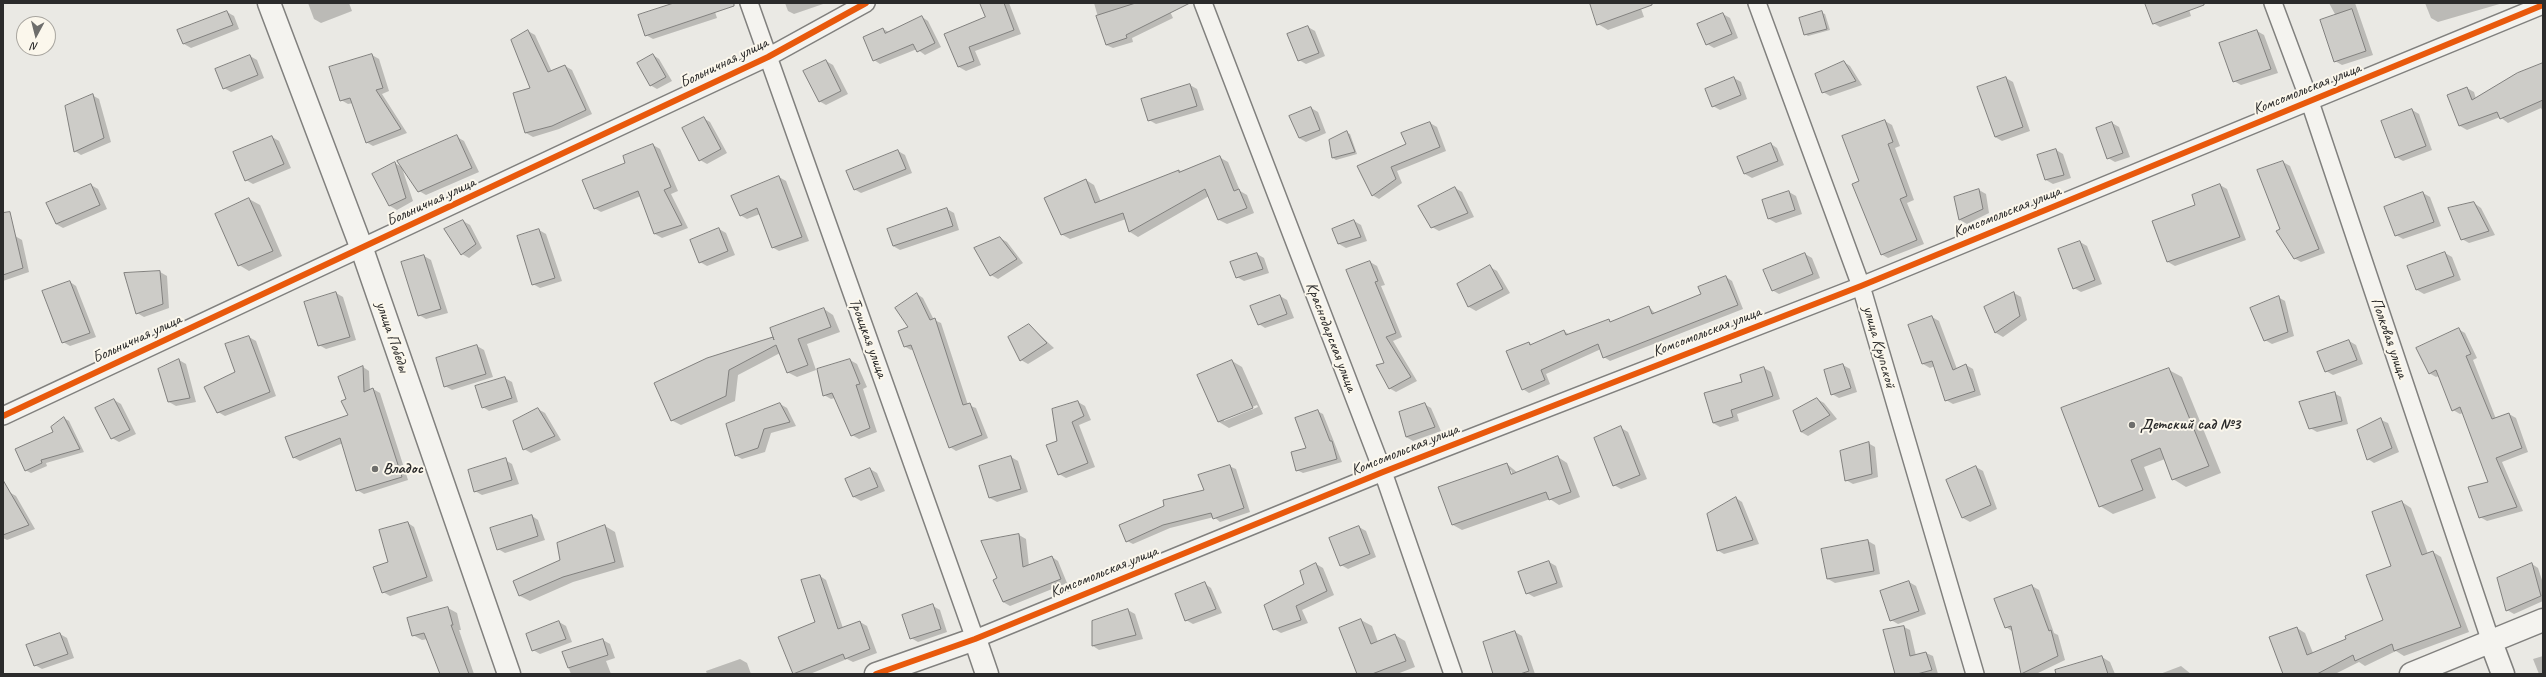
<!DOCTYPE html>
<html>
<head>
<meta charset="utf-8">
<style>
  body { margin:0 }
  #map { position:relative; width:2546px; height:677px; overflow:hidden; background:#eae9e4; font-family:Caveat,sans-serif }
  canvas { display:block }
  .frame { position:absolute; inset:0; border:4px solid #2b2b2b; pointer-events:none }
  .north { position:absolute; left:16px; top:16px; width:40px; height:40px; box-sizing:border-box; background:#fbf7ec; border:1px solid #a8a59f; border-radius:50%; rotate:187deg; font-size:11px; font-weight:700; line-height:16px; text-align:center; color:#2b2b2b }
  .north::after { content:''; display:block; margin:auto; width:14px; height:18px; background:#6e6e6c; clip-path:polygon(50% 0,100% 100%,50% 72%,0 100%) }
</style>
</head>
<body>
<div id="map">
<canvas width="2546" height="677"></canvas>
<div class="frame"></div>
<div class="north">N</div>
</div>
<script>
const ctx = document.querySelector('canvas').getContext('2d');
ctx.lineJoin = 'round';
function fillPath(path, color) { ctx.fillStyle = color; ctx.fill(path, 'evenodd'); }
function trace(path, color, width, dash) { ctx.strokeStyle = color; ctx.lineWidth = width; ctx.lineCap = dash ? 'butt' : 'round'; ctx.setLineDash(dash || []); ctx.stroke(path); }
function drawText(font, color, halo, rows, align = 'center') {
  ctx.font = font + ' Caveat,sans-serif'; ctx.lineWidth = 4; ctx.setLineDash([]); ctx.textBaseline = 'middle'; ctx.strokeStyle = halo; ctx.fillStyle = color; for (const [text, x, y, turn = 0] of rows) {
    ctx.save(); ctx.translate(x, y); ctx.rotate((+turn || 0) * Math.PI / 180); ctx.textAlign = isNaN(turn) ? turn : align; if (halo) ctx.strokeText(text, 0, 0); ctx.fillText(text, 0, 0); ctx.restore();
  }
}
fillPath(new Path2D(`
  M308,3H349L352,11L321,23L314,19Z
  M677,3H712L717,18L653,39L646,35Z
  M785,3H826L794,14L788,11Z
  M981,3H1009L1021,34L975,51L981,65L966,71L959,67L945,35L986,17Z
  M1094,3H1166L1173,18L1132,38L1133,42L1113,48L1106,45Z
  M1591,3H1639L1644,17L1608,30L1598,24Z
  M2146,3H2187L2191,16L2160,27L2153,23Z
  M2329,3H2355L2373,55L2342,65L2335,61L2336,16Z
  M2425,3H2503L2438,22L2431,18Z
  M227,12L234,16L239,29L191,48L184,44Z
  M1822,13L1825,14L1830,30L1808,36L1805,34Z
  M1723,14L1730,18L1738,38L1714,48L1707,44Z
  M922,17L928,21L941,47L925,55L917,49L880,64L874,60L883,29L889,32Z
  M1308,27L1315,31L1325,56L1306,64L1299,60Z
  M528,31L535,35L552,72L565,66L572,70L592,114L559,129L533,137L526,133L531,89Z
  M2257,31L2264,35L2278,73L2241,85L2234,81Z
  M372,55L379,59L389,91L382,94L407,133L373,146L366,142L353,103L348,104L341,100Z
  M653,55L659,59L672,81L657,89L650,85Z
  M250,56L257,60L264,78L231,92L224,88Z
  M826,61L833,65L848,94L826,105L819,101Z
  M1844,62L1850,66L1862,85L1830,96L1823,92Z
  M2543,64V112L2541,108L2508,123L2500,117L2467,130L2460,126L2449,95L2467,88L2474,92L2476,99Z
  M1734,78L1741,82L1747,99L1720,110L1713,106Z
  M2006,78L2013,82L2030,131L2002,141L1995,137Z
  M1190,85L1197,89L1204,110L1156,124L1149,120L1143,99Z
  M92,95L99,99L111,142L81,155L75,151Z
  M1311,108L1318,112L1326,133L1306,142L1299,138Z
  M2412,110L2419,114L2432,150L2403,161L2396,157Z
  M703,118L710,122L727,153L707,164L700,160Z
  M1885,121L1892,125L1900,146L1895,148L1914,200L1907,203L1924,244L1888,258L1881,254L1860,182Z
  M1430,123L1437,127L1446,151L1397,171L1402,183L1379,199L1372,195L1358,166L1407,144Z
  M2112,123L2119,127L2130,157L2115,162L2108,158Z
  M1347,133L1350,134L1357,154L1336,160L1333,158Z
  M272,137L279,141L291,168L253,184L246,180Z
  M457,137L464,141L479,172L426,195L419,191L402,168L413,201L397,210L390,206L395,163L403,168Z
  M1771,144L1777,148L1784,165L1752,178L1745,174L1738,157Z
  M653,145L660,149L678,191L671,194L688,228L662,238L655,234L641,196L601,212L594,208L627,163Z
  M2056,150L2063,154L2071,178L2053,184L2046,180Z
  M898,151L905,155L912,173L861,193L854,189Z
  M1219,157L1228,162L1240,191L1247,195L1254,213L1227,224L1219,220L1209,196L1138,237L1130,232L1126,219L1070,239L1061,234L1086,180L1094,185L1101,202L1178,171L1181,172Z
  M2283,162L2290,166L2325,253L2301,262L2294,258L2281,230Z
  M779,177L786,181L809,241L779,251L772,247L760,214L747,219L740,215Z
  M91,185L98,189L107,209L63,228L56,224Z
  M2220,185L2227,189L2246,240L2175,266L2168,262L2197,205Z
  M1455,188L1462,192L1474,217L1439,231L1432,227L1419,206Z
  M1979,190L1986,194L1989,213L1967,224L1960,220L1955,198Z
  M1789,192L1796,196L1802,214L1776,223L1769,219Z
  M2423,193L2430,197L2441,226L2403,239L2396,235Z
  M249,199L260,205L282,256L249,271L239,265Z
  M2474,203L2481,208L2495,235L2469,243L2462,239Z
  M947,209L954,213L959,230L900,250L893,246Z
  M463,221L470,225L482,248L469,258L462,254L445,230Z
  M1354,221L1361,225L1367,241L1346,248L1339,244L1333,230Z
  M719,229L726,233L735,255L707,266L700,262Z
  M539,230L546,234L562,281L540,288L533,284Z
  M15,236L22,240L29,272L3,281V241Z
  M1000,238L1007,242L1023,263L998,279L991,275Z
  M2080,242L2087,246L2102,284L2081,292L2074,288Z
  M2445,253L2452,257L2461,280L2424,294L2417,290L2408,266Z
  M1257,254L1264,258L1269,273L1244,281L1237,277Z
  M1805,254L1812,258L1820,278L1779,294L1772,290Z
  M424,256L431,260L448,313L426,319L419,315Z
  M1370,262L1377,266L1385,285L1381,286L1402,337L1393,341L1417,381L1396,392L1389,388Z
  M1490,267L1497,271L1510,293L1476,311L1469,307L1458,284Z
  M160,272L167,276L169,308L144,317L137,313Z
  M1726,277L1732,281L1743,309L1610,361L1604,357L1601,349L1546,374L1550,384L1529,393L1523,389L1529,343L1533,345L1564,331L1570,335L1609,321L1612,322L1649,307L1656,314L1702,295Z
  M70,282L76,286L96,337L70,346L63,342Z
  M336,293L343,297L356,340L326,349L319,345Z
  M2014,293L2021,297L2027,320L2003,337L1996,333L1985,307Z
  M917,294L923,298L934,320L941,323L968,405L976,408L988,438L956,451L950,447L914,349L911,350L904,346Z
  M1280,296L1287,300L1294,318L1265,328L1259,324Z
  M2278,297L2285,301L2294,336L2272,344L2265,340Z
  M824,309L833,315L840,332L807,344L816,370L797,377L787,372L780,353L738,375L735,401L681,425L671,420L656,384L773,338Z
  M1932,317L1939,321L1957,369L1966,365L1973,369L1981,395L1953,404L1946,400L1935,366L1930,368L1923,364L1909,326Z
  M1029,325L1054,348L1028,364L1021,360L1009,337Z
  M2458,329L2465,333L2477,358L2473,360L2496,419L2509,414L2516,418L2528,452L2502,462L2523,511L2487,521L2480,517L2489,482L2463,413L2460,414L2453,410L2439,376L2436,377L2429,373Z
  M249,337L256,341L276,396L225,416L218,412L236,372L227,345Z
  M2349,341L2356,345L2363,364L2333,375L2326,371Z
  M477,346L484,350L493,377L452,390L445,386Z
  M179,360L186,364L196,402L176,406L169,402Z
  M850,360L857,364L867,387L863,389L877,432L859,439L852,435L835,398L831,399L824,395Z
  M1232,361L1242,367L1263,414L1229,428L1219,422L1198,375ZM1257,405L1258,407L1224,421V419Z
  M1843,365L1850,369L1857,392L1839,398L1832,394Z
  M363,367L369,371L370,390L373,389L380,393L408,480L364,494L357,490L343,443L300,461L293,457L349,416L347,400Z
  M1764,368L1771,372L1780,399L1737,414L1739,421L1720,427L1713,423L1744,382Z
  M2169,370L2182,377L2221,473L2186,487L2173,479L2165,459L2144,467L2156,498L2113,514L2100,506Z
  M505,378L512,382L518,402L489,411L483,407Z
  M2334,393L2341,397L2348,424L2317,432L2310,428Z
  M1817,399L1824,403L1837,419L1808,436L1801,432Z
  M114,400L121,404L136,434L119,442L112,438Z
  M1078,402L1085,406L1091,420L1079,425L1095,467L1066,478L1059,474L1054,410Z
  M780,404L787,408L796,426L771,433L765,452L742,459L735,455Z
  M1424,404L1431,408L1441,431L1413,441L1406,437Z
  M538,409L545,413L561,440L531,453L524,449Z
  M1317,411L1323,414L1342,462L1303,473L1297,470L1308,449Z
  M64,418L69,421L84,452L46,463L47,466L31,473L25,470Z
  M2381,420L2388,423L2399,452L2374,463L2368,459Z
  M1621,428L1628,432L1647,479L1621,489L1614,485Z
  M1868,443L1875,447L1878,477L1853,484L1846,480Z
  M1011,457L1018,461L1028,492L997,502L990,498L980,467Z
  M1558,457L1567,463L1580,497L1559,505L1550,499L1462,530L1453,525L1507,464L1518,473ZM1509,470H1511L1514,478L1512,479Z
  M505,460L512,464L519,484L482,495L475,491Z
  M1229,466L1236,469L1250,512L1220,522L1214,517L1170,528L1133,544L1127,541L1205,491Z
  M1976,467L1983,471L1997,509L1970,522L1963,518L1947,481Z
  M870,469L877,473L885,491L861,501L854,497L846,479Z
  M9,492L16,496L35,529L7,540L3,538V495Z
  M1736,498L1742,502L1759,544L1724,554L1717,550Z
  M2402,502L2411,508L2428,554L2433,552L2441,557L2469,632L2404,656L2396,651L2365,666L2359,662L2335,674H2285L2297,628L2305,633L2313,653L2348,639L2384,620Z
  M532,516L538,520L545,540L505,553L498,549Z
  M408,523L414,527L433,581L390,596L383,592L389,563Z
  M605,526L615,532L624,567L573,582L530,601L520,596L514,581L561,561L558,543Z
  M1359,527L1366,531L1376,557L1348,569L1341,565Z
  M1019,535L1026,539L1029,566L1052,557L1058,561L1067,583L1010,606L1003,602L998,579Z
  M1868,541L1875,545L1880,574L1835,583L1828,579Z
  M1549,562L1556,566L1563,587L1534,597L1527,593Z
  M1316,564L1323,568L1334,595L1302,610L1308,623L1281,633L1274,629L1305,584Z
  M2532,564L2538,568L2543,583V601L2514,614L2507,610Z
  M820,576L826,580L843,628L860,622L867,626L877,653L853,662L847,659L810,674H794L779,638L816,623Z
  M1909,582L1916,586L1926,614L1898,624L1891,620Z
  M1205,584L1211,588L1222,613L1193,624L1186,620Z
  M2032,586L2039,590L2054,633L2058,635L2065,660L2036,674H2023L2013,632L2006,627Z
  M933,606L940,610L947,632L918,642L911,638Z
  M448,608L457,613L461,630H459L474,674H441L428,639L422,640L413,635Z
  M1128,610L1135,614L1143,639L1099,650L1093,646Z
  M1361,620L1372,626L1378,642L1395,635L1405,641L1415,667L1397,674H1358Z
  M559,622L566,626L572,642L540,654L533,650Z
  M1904,627L1910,630L1916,656L1926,653L1933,656L1938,674H1896Z
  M1515,632L1522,636L1535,674H1495Z
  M60,634L67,638L74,658L42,669L35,665Z
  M603,640L610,644L615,658L606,661L611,674H571L563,653Z
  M2543,656V674H2539L2533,659Z
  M2102,657L2110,662L2115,674H2087Z
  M740,659L747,663L751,674H707L706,671Z
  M2181,666L2191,674H2160Z`), '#0003');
const building = new Path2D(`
  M674,3H734V6L645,36L638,15Z
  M980,3H1004L1014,30L969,47L974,61L958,67L944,34L985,17Z
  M1136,3H1190L1126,35L1127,38L1106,45L1096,16Z
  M1590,3H1652V5L1597,25Z
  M2145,3H2204V5L2153,24Z
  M2352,9L2366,51L2334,62L2320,20Z
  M227,11L233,25L183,44L177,30Z
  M1822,11L1827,29L1804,35L1799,18Z
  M1723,13L1732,34L1706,45L1697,24Z
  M922,16L935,43L917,52L913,44L873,61L863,37L883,28L885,33Z
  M1308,26L1319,53L1298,61L1287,34Z
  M528,30L548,72L565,65L586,110L552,126L525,133L513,93L530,88L511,40Z
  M2257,30L2271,69L2233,82L2219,43Z
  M372,54L383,88L376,90L401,129L366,143L350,98L340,101L329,67Z
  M653,54L666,77L650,86L637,63Z
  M250,55L258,75L223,89L215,69Z
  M826,60L841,91L819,102L803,71Z
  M1844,61L1856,81L1822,93L1815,74Z
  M2543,63V100L2500,119L2497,112L2459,126L2447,95L2467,87L2472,100L2517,73Z
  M1734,77L1741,95L1712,107L1705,89Z
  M2006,77L2023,127L1995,137L1977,87Z
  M1190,84L1197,106L1148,121L1141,99Z
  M93,94L104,138L74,152L65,106Z
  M1311,107L1320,130L1299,138L1289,116Z
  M2412,109L2426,146L2395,158L2381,121Z
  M704,117L721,149L699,161L682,128Z
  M1885,120L1893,142L1888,144L1907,196L1900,199L1917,240L1881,255L1852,184L1859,181L1842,136Z
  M1430,122L1440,147L1391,167L1396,179L1372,196L1357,166L1406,144L1401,133Z
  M2112,122L2123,153L2107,159L2096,128Z
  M1347,131L1355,152L1332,158L1329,140Z
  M457,135L472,168L418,192L397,161Z
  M272,136L284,164L245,181L233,152Z
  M1771,143L1778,161L1744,174L1737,157Z
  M653,144L671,187L664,190L682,225L654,234L638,191L594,209L582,180L625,163L623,156Z
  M2056,149L2064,175L2045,180L2037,155Z
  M898,150L906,169L854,190L846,171Z
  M1220,156L1234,191L1239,189L1247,208L1218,220L1205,189L1129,232L1123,213L1061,235L1044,198L1086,179L1095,203L1179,170V172Z
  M2283,161L2319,249L2294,259L2276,231L2280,229L2257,170Z
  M395,162L406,198L389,206L372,174Z
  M779,176L802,237L772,248L757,208L740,216L731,196Z
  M91,184L100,205L56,224L46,203Z
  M2220,184L2240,237L2167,262L2152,221L2195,205L2192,195Z
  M1455,187L1468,213L1431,228L1418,206Z
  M1979,189L1983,209L1959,220L1954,197Z
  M1789,191L1795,210L1768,219L1762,200Z
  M2423,192L2434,222L2395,236L2384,207Z
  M249,198L273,251L238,266L215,214Z
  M2474,202L2489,231L2461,240L2448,208Z
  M947,208L953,226L893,246L887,229Z
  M10,212L23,268L3,275V213Z
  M463,220L476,244L461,255L444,229Z
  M1354,220L1361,237L1338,244L1332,229Z
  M719,228L728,251L699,263L690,240Z
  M539,229L555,278L532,285L517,236Z
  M1000,237L1017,259L990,276L974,248Z
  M2080,241L2095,280L2073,289L2058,249Z
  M2445,252L2454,276L2416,290L2407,266Z
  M1257,253L1263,269L1236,278L1230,262Z
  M1805,253L1813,274L1772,291L1763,270Z
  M424,255L441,309L418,316L401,262Z
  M1370,261L1378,281L1375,282L1396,333L1386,337L1411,377L1389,389L1376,365L1384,363L1346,270Z
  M1490,265L1503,289L1468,307L1457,284Z
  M160,271L163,304L136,314L124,273Z
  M1726,276L1738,305L1603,358L1598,344L1541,370L1545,380L1522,390L1506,351L1529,342L1530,345L1564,330L1566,335L1609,319L1610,322L1649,306L1652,314L1701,294L1698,287Z
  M70,281L90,333L62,343L42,291Z
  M336,292L350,337L318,346L304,302Z
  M2014,292L2020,316L1995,333L1984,307Z
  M917,293L930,320L935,318L963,405L970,403L982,435L949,448L911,345L904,347L898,331L908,327L895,308Z
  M1280,295L1287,314L1258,325L1250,306Z
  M2279,296L2288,332L2264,341L2250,308Z
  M824,308L831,327L798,339L808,365L787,373L776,345L729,370L726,396L671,421L654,383L707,358L773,337L774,340L770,328Z
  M1932,316L1953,370L1966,364L1975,391L1945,401L1932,361L1922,364L1908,325Z
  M1029,324L1047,343L1020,361L1008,337Z
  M2459,328L2471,354L2466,356L2492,419L2509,413L2522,448L2496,458L2517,507L2479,518L2468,487L2488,482L2460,407L2452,411L2436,370L2429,374L2416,348Z
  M249,336L270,392L217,413L204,387L235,372L225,344Z
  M2349,340L2357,360L2325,372L2317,352Z
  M477,345L486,374L444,387L436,358Z
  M179,359L190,398L168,402L158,369Z
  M850,359L860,384L856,385L870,428L851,436L832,393L823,396L817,369Z
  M1232,360L1253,408L1218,422L1197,375Z
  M1843,364L1851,388L1831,395L1824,370Z
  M363,366L364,392L373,388L402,477L356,491L340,438L293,458L285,437L348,415L341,401L346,399L338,377Z
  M1764,367L1773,396L1731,410L1733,417L1713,423L1704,393L1742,382L1740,375Z
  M2169,368L2209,466L2172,480L2160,448L2131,460L2143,490L2099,507L2061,408Z
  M505,377L512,398L482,408L475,386Z
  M2335,392L2342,421L2309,429L2299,402Z
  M1817,398L1830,415L1801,432L1793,411Z
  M114,399L130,430L111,439L95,408Z
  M1078,401L1084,416L1072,422L1088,463L1058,475L1046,445L1057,441L1052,409Z
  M780,403L790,422L764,429L758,448L735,456L726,424Z
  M1425,403L1435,427L1406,437L1399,412Z
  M538,408L555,436L523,450L513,421Z
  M1318,410L1330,441H1332L1337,459L1296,471L1291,452L1306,448L1295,418Z
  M64,417L80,449L41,460L42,463L25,471L15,449L53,432L51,427Z
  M2381,418L2392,448L2367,460L2357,430Z
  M1621,426L1640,475L1613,486L1594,438Z
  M1869,442L1872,474L1845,481L1840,451Z
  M1011,456L1021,489L989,498L979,466Z
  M1558,456L1571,492L1549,500L1546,492L1452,525L1438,487L1507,463L1511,474Z
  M506,458L512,480L474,492L468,470Z
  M1230,465L1244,508L1213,519L1211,513L1163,525L1126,542L1119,525L1164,506L1163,500L1204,490L1198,475Z
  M1976,466L1991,505L1962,518L1946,480Z
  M870,468L878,487L853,497L845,479Z
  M3,480L29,525L3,535Z
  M1736,497L1753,540L1717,551L1707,514Z
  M2402,501L2422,555L2433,551L2461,627L2394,651L2392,644L2355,661L2353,655L2317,674H2283L2269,637L2297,627L2307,655L2346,639L2345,636L2383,620L2366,575L2391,566L2372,512Z
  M532,515L538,536L497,550L490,528Z
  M408,522L427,577L382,593L373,567L388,562L379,530Z
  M605,525L615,562L563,577L519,596L513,581L560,560L557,543Z
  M1359,526L1370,554L1340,566L1329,538Z
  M1019,534L1023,567L1052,556L1061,579L1003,602L993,580L997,578L981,541Z
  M1868,540L1874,571L1827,579L1821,549Z
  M1549,561L1557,583L1526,594L1518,572Z
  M1316,563L1327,591L1296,606L1301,620L1273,630L1264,605L1304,584L1300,571Z
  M2532,563L2541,596L2506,611L2497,578Z
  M820,575L838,629L860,621L870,649L845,659L843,654L793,674L778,637L815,622L801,580Z
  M1909,581L1919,611L1890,621L1880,591Z
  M1205,582L1216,609L1185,621L1175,594Z
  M2032,585L2049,631L2051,630L2058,656L2021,674L2011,626L2005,628L1994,599Z
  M933,604L941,629L910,639L902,615Z
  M448,607L453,625H451L469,674H440L424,633L412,636L407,618Z
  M1128,609L1136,635L1092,646V621Z
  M1361,619L1371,644L1395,634L1406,661L1372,674H1357L1339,628Z
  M559,621L566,639L532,651L526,634Z
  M1904,626L1910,656L1926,652L1932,670L1917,674H1895L1883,630Z
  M1515,631L1529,671L1520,674H1493L1483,642Z
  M60,633L68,654L34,666L26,645Z
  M603,639L608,655L568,668L562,652Z
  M2102,656L2108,674H2056L2055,670Z`);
fillPath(building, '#cdccc8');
trace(building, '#81807e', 1);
const street = new Path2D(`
  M749,3L975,639L1383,472L1861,286L2543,5
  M1203,3L1383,472L1453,674
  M1757,3L1861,286L1975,674
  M2273,3L2310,102L2491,642
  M3,416L768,57L866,3`);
const secondary = new Path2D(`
  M269,3L362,249L509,674
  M2491,642L2503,674
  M876,674L975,639L987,674
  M2411,674L2543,620`);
trace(street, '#81807e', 20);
trace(secondary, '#81807e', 25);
trace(street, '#f4f3ef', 17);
trace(secondary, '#f4f3ef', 22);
trace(new Path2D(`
  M3,416L768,57L866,3
  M876,674L975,639L1383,472L1861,286L2543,5`), '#e8590c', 6);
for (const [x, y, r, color] of [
  [2132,425,4,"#6e6e6c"],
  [375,469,4,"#6e6e6c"]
]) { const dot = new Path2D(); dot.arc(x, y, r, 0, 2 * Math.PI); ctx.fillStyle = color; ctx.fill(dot); trace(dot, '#fbf7ec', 1.5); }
drawText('16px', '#2b2b2b', '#fbf7ec', [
  ["Больничная улица",724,63,-26],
  ["Комсомольская улица",2307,89,-22],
  ["Больничная улица",431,202,-25],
  ["Комсомольская улица",2007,212,-22],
  ["Комсомольская улица",1707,332,-21],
  ["улица Победы",392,337,71],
  ["Краснодарская улица",1331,337,69],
  ["Троицкая улица",868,338,70],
  ["Полковая улица",2389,338,71],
  ["Больничная улица",137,339,-25],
  ["улица Крупской",1879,347,74],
  ["Комсомольская улица",1405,450,-22],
  ["Комсомольская улица",1104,572,-22]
]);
drawText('bold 16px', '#2b2b2b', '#fbf7ec', [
  ["Детский сад №3",2140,425],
  ["Владос",383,469]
], 'left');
</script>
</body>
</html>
